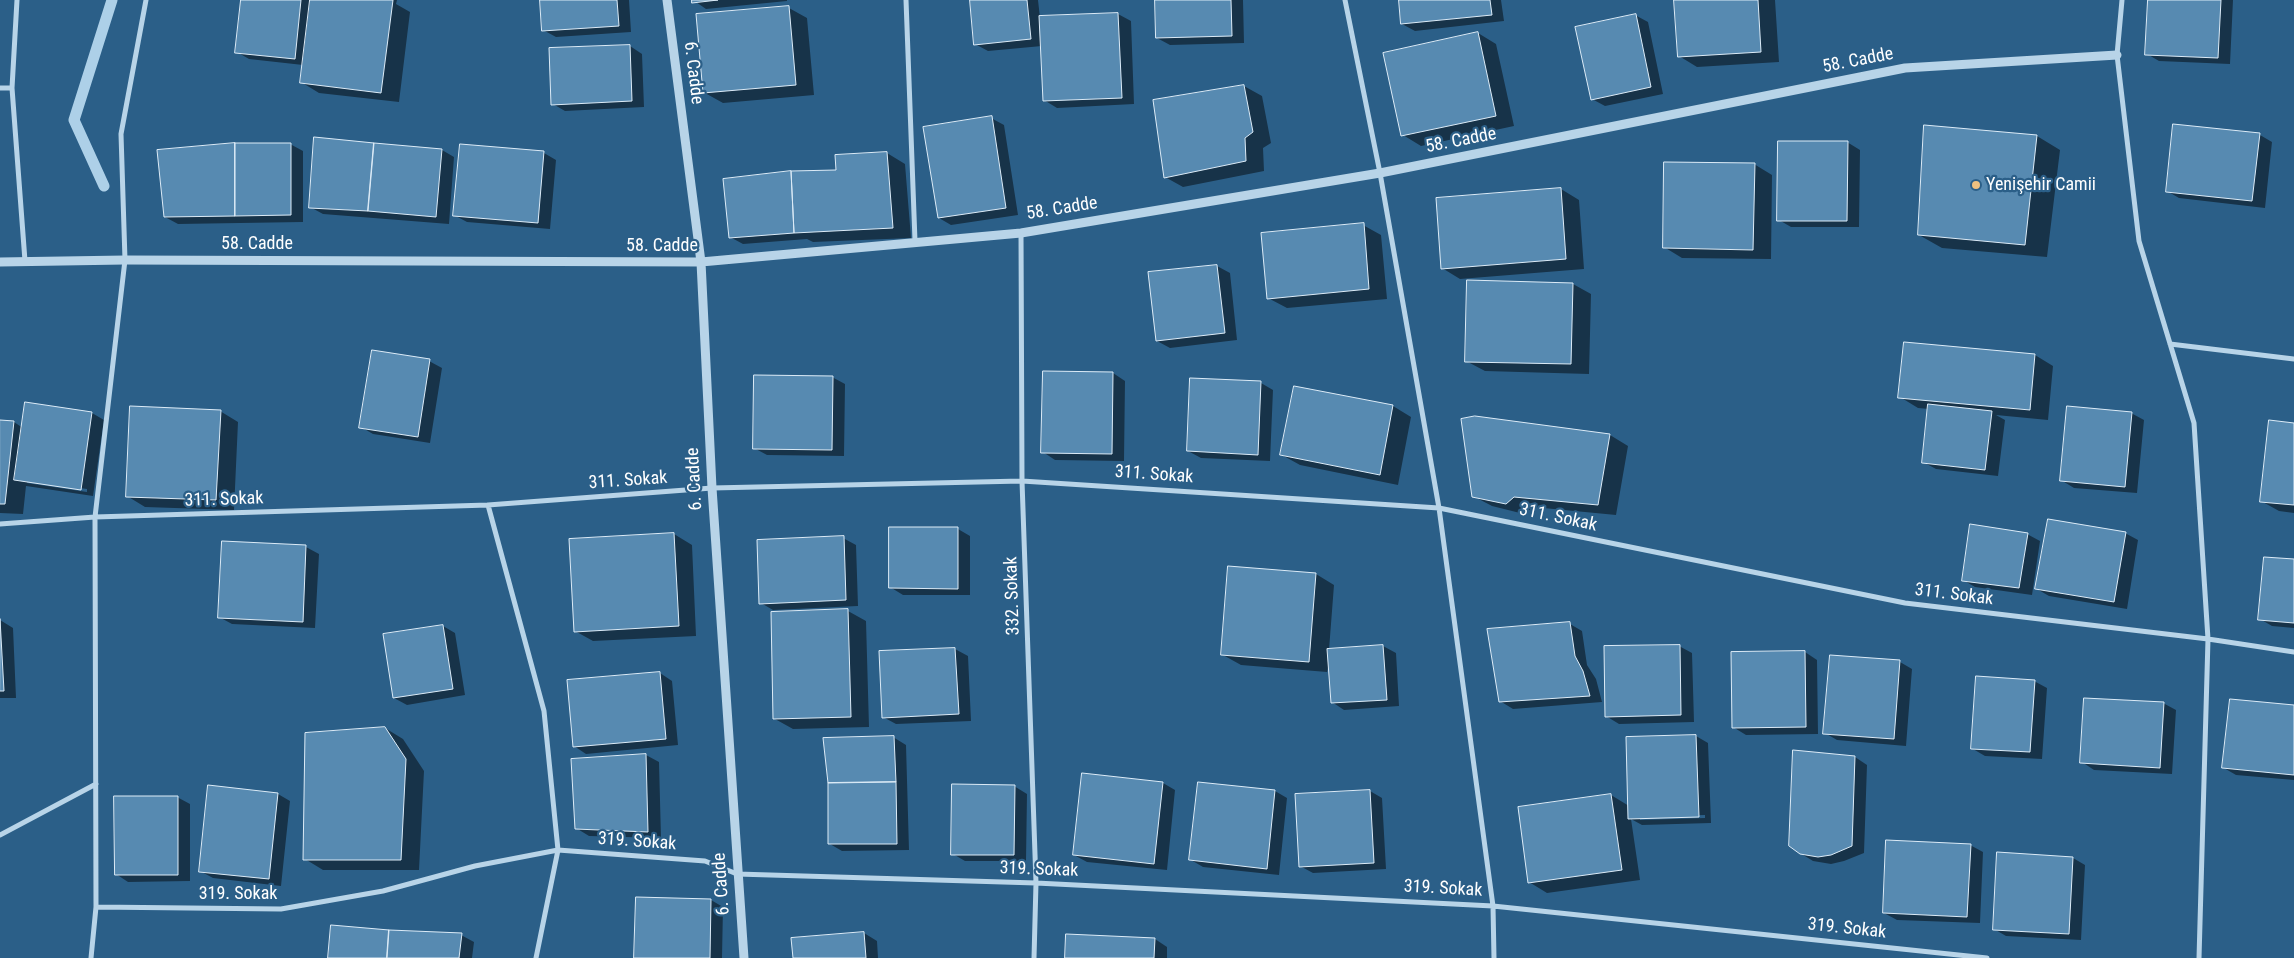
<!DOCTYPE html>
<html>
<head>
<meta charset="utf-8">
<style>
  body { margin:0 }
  canvas { display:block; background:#2b5f88 }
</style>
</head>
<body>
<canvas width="2294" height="958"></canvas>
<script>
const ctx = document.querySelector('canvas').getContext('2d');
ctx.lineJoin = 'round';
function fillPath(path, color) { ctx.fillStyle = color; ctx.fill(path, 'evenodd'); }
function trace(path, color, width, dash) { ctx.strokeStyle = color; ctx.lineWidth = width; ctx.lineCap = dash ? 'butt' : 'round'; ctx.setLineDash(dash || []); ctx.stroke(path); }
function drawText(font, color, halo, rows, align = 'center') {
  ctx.font = font + ' "Roboto Condensed",sans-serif'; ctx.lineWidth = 4.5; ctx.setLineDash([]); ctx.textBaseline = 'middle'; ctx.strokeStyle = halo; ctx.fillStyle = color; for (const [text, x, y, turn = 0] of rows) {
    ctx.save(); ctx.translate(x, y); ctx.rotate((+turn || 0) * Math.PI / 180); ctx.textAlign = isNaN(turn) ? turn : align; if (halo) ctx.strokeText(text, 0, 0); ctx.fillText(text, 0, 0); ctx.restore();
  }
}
fillPath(new Path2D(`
  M242,0H397L396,4L410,12L399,102L319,93L301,82L303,65L249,59L237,52Z
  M541,0H629L631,32L556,37L543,30Z
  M693,0H787V1L706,9Z
  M971,0H1038L1040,18L1118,14L1131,21L1134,104L1057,108L1044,100L1042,46L988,51L975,44Z
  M1156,0H1243L1244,43L1170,45L1157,38Z
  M1400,0H1501L1504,21L1415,31L1402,24Z
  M1676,0H1775L1779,62L1697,67L1679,56Z
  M2149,0H2233L2230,64L2159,61L2147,54Z
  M789,8L807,18L814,95L723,103L705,93Z
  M1635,15L1648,22L1663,94L1605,106L1592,99Z
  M1478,33L1496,44L1514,126L1421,146L1403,135Z
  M630,46L642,54L644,107L565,111L553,104Z
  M1244,86L1262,96L1271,143L1263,148L1264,171L1183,187L1165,177Z
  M991,118L1004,125L1018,215L951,225L939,218Z
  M2260,135L2272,142L2265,208L2179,198L2167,191Z
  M2037,136L2060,150L2047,257L1942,248L1919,235Z
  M1847,142L1860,150L1859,227H1791L1779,220Z
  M290,144L303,151V222L178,224L165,217Z
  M442,150L454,157L449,224L323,214L310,207Z
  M544,153L556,160L550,229L467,222L454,215Z
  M887,153L905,164L911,238L813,242L807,239L743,244L730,237L838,171L837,156Z
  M1754,164L1772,175L1771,259L1682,258L1664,247Z
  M1561,189L1579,200L1584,269L1460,279L1442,268Z
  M1363,225L1381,235L1387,299L1287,308L1268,298Z
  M1217,266L1230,273L1237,340L1170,348L1157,341L1150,273Z
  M1573,284L1591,294L1589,374L1485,371L1466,361Z
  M2035,355L2053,366L2048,420L1996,415L2005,420L1998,476L1936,469L1923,462L1929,409L1918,408L1900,397Z
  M429,361L442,368L430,443L373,434L361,427Z
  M1113,373L1125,381L1124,461L1055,460L1043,452Z
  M832,377L845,384L844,456L767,455L754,448Z
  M1261,383L1273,390L1270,461L1201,458L1188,451Z
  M1393,406L1411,417L1398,485L1300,465L1282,455Z
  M220,411L238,422L234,510L145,507L127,496Z
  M92,413L104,420L93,496L26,486L23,514L0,513V421L14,422L23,428ZM27,481L87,489V492L27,483Z
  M2131,413L2144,420L2137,493L2074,488L2061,480Z
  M2294,424V513L2279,511L2261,501Z
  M1610,435L1628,446L1616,515L1533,507L1524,514L1492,506L1473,496Z
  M958,529L970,536V595H903L890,587Z
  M2125,533L2138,540L2127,609L2049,596L2037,589Z
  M674,534L692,545L696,636L593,641L575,631Z
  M2027,534L2040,541L2032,595L1975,587L1963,580Z
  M843,538L856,545L858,606L773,610L761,603Z
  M223,543L306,547L319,554L315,628L232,624L219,617Z
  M2294,560V628L2272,626L2260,619Z
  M1316,574L1334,585L1329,650L1383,646L1396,653L1399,706L1344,710L1332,702L1329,663L1327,672L1241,665L1223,655Z
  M848,611L866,621L869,727L793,729L775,719Z
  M0,620L13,628L16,698H0Z
  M1570,624L1582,631L1587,665L1596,679L1602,702L1513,709L1500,701Z
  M443,626L455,633L465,695L407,705L394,698Z
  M1679,646L1692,653L1694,722L1619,724L1606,716Z
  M955,649L968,656L971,721L896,724L883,717L881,653Z
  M1805,652L1817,660L1818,734L1746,735L1733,727Z
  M1900,662L1912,669L1906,746L1837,740L1825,733Z
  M660,673L672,681L678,745L586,754L574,746Z
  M2034,681L2047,688L2042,759L1985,756L1973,749Z
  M2163,703L2176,710L2172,774L2094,770L2082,762Z
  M2294,707V780L2236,775L2224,768Z
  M385,728L403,739L424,771L419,870H323L305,859Z
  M1696,736L1708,743L1711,823L1642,825L1631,819L1640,880L1547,893L1529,882L1611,795L1629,806ZM1705,815V818L1640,820V817Z
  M893,737L906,745L909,850L842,851L830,844Z
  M646,755L659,762L661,838L589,836L576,828L572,760Z
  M1855,757L1867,765L1864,853L1844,861L1831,864L1813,861L1800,853Z
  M1163,783L1175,790L1167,870L1087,862L1074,855Z
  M1014,786L1027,794L1026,861H965L953,854Z
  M1275,791L1287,798L1279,875L1203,867L1191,860Z
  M1370,791L1382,798L1386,869L1313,873L1300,866Z
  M278,794L290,801L281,886L213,878L200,871Z
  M177,797L190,804V881L128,882L116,874Z
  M1970,845L1983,852L1980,923L1897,920L1884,913Z
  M2073,858L2085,865L2081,940L2006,936L1994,929Z
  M711,900L723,907L722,958H637Z
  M864,933L877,941L878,958H794Z
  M461,935L474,942L472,958H329Z
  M1155,939L1167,947V958H1067Z`), '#0007');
trace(new Path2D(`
  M104,186L74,120L112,0`), '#add0e8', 11);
const building = new Path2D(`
  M241,0H301L295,59L235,53Z
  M310,0H393L381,93L300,83Z
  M540,0H617L619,26L542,31Z
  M692,0H718L692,3Z
  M970,0H1027L1031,39L974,45Z
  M1155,0H1231L1232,36L1156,38Z
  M1399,0H1490L1492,15L1401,24Z
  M1674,0H1758L1761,52L1678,57Z
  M2148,0H2221L2218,58L2145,55Z
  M789,6L796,85L703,93L696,14Z
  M1118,13L1122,98L1043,101L1039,16Z
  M1636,14L1651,87L1591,100L1575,27Z
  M1478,32L1496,116L1401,136L1383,53Z
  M630,45L632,101L551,105L549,48Z
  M1244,85L1253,132L1245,138L1246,161L1164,178L1153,100Z
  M992,116L1006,208L938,218L923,127Z
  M2173,124L2260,133L2252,201L2166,192Z
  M1924,125L2037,135L2025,245L1918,235Z
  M314,137L374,143L368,211L309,208Z
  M1778,141H1848L1847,221H1777Z
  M235,143H291V215L235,216Z
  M235,143V216L164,217L157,150Z
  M374,143L442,149L436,217L368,211Z
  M460,144L544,151L538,223L453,216Z
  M887,152L893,228L794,233L791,171L836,170L835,155Z
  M1664,162L1755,163L1753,250L1663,248Z
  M791,171L794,233L729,238L723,179Z
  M1561,188L1566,259L1441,269L1436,198Z
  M1364,223L1369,289L1267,299L1261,233Z
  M1217,265L1225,333L1156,341L1148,272Z
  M1467,280L1573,283L1571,364L1465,362Z
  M1904,342L2035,354L2030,410L1898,398Z
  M372,350L430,359L418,437L359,428Z
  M1043,371L1113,372L1112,454L1041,453Z
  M754,375L833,376L832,450L753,449Z
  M1190,378L1261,381L1258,455L1187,451Z
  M1294,386L1393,405L1380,475L1280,455Z
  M25,402L92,412L81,490L14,480Z
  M1928,404L1992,411L1985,470L1922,463Z
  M130,406L221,410L216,500L126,497Z
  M2067,406L2132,412L2125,487L2060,481Z
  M1475,416L1610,434L1598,505L1514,497L1506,504L1472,497L1461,419Z
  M0,420L14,421L5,504H0Z
  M2269,420L2294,423V505L2260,502Z
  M2048,519L2126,532L2114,602L2035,589Z
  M1970,524L2028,533L2019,588L1962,581Z
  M889,527H958V589L889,588Z
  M674,533L679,626L574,632L569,539Z
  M844,536L846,600L759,604L757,540Z
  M222,541L306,545L303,622L218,618Z
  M2264,557L2294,559V623L2258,620Z
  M1228,566L1316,573L1309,662L1221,655Z
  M848,609L851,717L773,719L771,612Z
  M0,619L4,691H0Z
  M1570,622L1575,656L1583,671L1590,696L1499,702L1487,629Z
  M443,625L453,689L393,698L383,634Z
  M1383,645L1387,700L1331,703L1327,649Z
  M1680,645L1681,715L1605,717L1604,646Z
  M955,648L959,714L882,718L879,651Z
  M1805,651L1806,727L1732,728L1731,652Z
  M1830,655L1900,660L1894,739L1823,734Z
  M660,672L666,739L573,747L567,680Z
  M1976,676L2035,680L2030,752L1971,749Z
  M2084,698L2164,702L2160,768L2080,763Z
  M2230,699L2294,705V775L2222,768Z
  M385,727L406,759L401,860H303L305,733Z
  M1696,735L1699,817L1628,819L1626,737Z
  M894,736L896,782L828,783L823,738Z
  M1793,750L1855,756L1852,846L1831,855L1818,857L1800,854L1789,846Z
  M646,754L648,832L575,829L571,759Z
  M1082,773L1163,782L1154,864L1073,855Z
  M896,782L897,844H828V783Z
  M1198,782L1275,790L1267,869L1189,860Z
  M952,784L1015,785L1014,855H951Z
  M208,785L278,793L269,879L199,872Z
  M1370,790L1374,863L1299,867L1295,794Z
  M1611,794L1622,870L1528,883L1518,807Z
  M114,796H178V875H115Z
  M1886,840L1971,844L1967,917L1883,913Z
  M1997,852L2073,857L2069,934L1993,930Z
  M636,897L711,899L710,958H634Z
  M331,925L389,930L387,958H328Z
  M389,930L462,933L459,958H387Z
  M864,932L866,958H793L791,938Z
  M1066,934L1155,938L1154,958H1065Z`);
fillPath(building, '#578ab1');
trace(building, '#dcebf7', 1);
trace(new Path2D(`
  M17,0L12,88L25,261
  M906,0L915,241
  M1345,0L1380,173L1439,508L1493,906L1494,958
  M2122,0L2117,55L2139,241L2194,423L2208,639L2199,958
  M0,88H12
  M1021,233L1022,481L1036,883L1034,958
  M2170,344L2294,359
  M488,505L544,711L558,850L536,958
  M0,524L95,517L488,505L712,488L1022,481L1439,508L1905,603L2208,639L2294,652
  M0,835L96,784
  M96,907L281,909L383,891L475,866L558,850L705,861L737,874L1036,883L1493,906L1987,958
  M91,958L96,907L95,517L125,260L121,134L146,0`), '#b8d4e8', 5);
trace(new Path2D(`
  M667,0L701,262L712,488L744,958
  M0,262L125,260L701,262L1021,233L1380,173L1905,68L2117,55`), '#b8d4e8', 9);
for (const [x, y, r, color] of [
  [1976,185,5,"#eec180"]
]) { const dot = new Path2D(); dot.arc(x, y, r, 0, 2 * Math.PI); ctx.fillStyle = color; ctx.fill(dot); trace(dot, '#2b5f88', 2); }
drawText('18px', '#fff', '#2b5f88', [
  ["58. Cadde",1858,61,-11],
  ["6. Cadde",693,73,83],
  ["58. Cadde",1461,141,-11],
  ["58. Cadde",1062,209,-9],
  ["58. Cadde",257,244],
  ["58. Cadde",662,246],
  ["311. Sokak",1154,475,4],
  ["6. Cadde",695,479,-93],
  ["311. Sokak",628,481,-4],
  ["311. Sokak",224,500,-2],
  ["311. Sokak",1558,518,12],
  ["311. Sokak",1954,595,7],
  ["332. Sokak",1013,596,-92],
  ["319. Sokak",637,842,4],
  ["319. Sokak",1039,870,2],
  ["6. Cadde",722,884,-94],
  ["319. Sokak",1443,889,3],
  ["319. Sokak",238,894],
  ["319. Sokak",1847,929,6]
]);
drawText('18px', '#fff', '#2b5f88', [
  ["Yenişehir Camii",1986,185]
], 'left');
</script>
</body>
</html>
